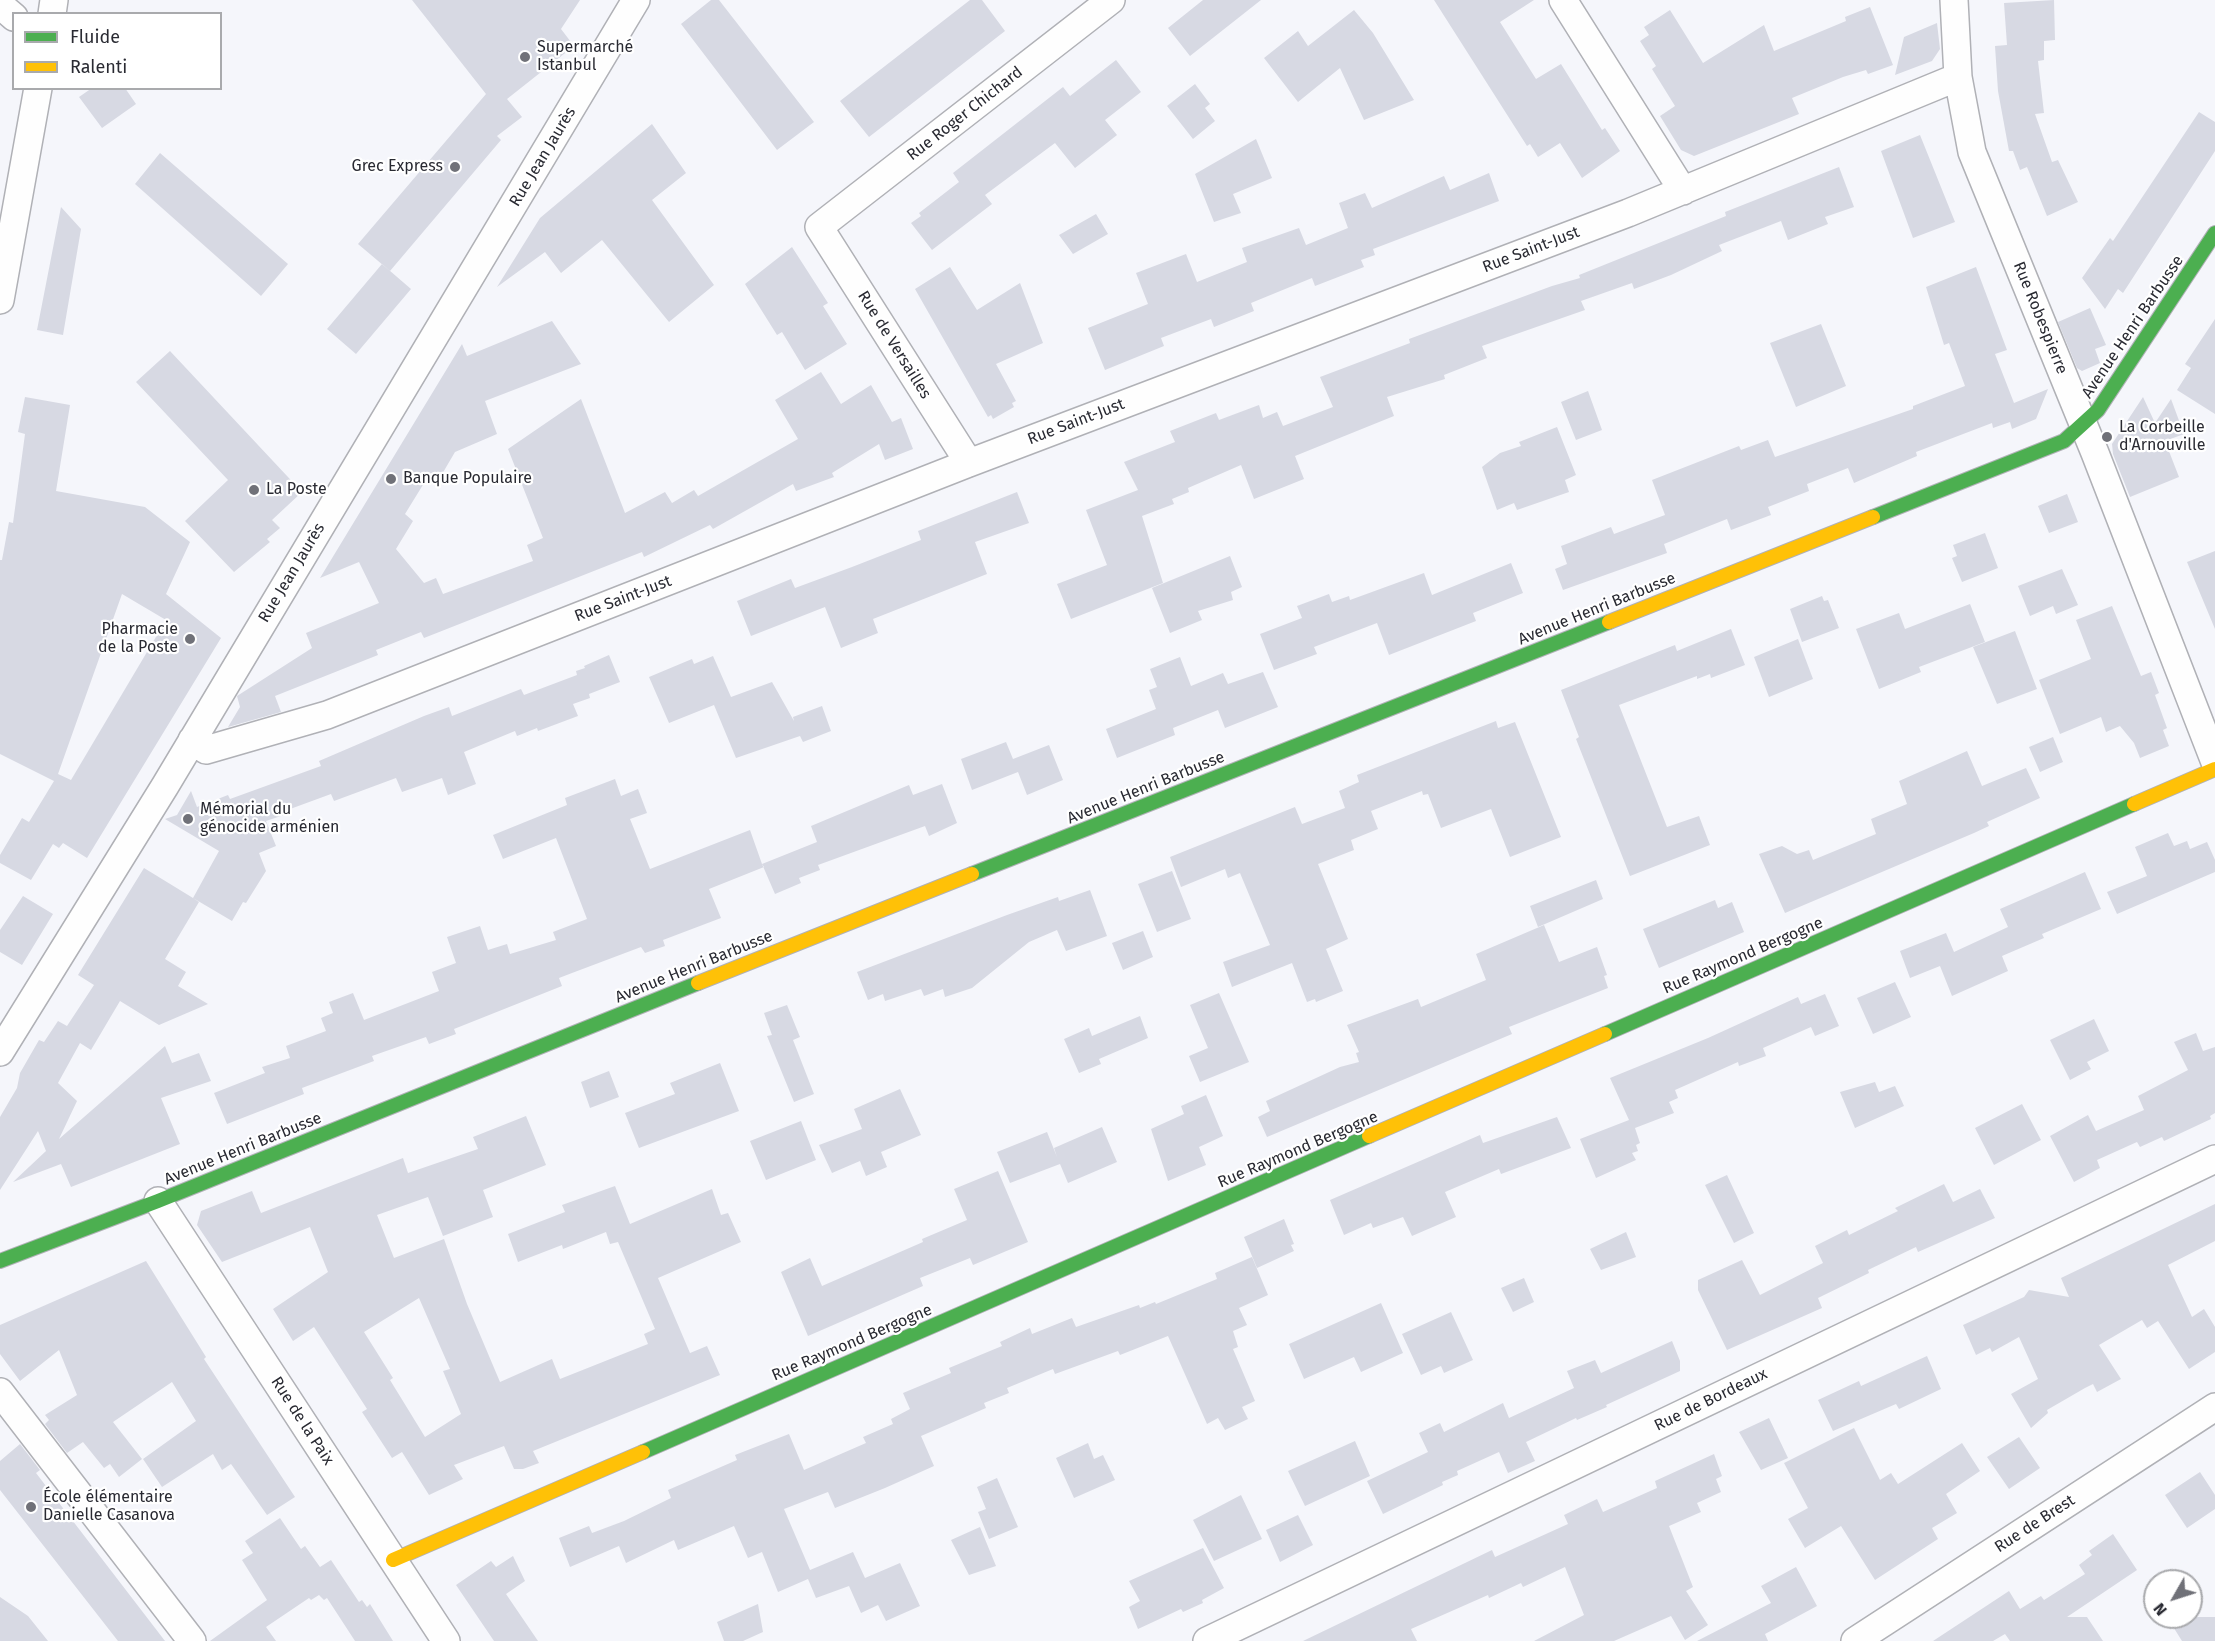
<!DOCTYPE html>
<html>
<head>
<meta charset="utf-8">
<style>
  body { margin:0 }
  #map { position:relative; width:2215px; height:1641px; overflow:hidden; background:#f5f6fb; font-family:"Fira Sans",sans-serif }
  canvas { display:block }
  .legend { position:absolute; left:12px; top:12px; width:210px; height:78px; box-sizing:border-box; background:#fff; border:2px solid #a9aaad; margin:0; padding:8px 10px; list-style:none; font-size:18px; color:#292a32 }
  .legend li { display:flex; align-items:center; gap:12px; height:30px }
  .legend b { width:30px; border:2px solid #a9aaad }
  .north { position:absolute; left:2143px; top:1569px; width:60px; height:60px; box-sizing:border-box; background:#fff; border:2px solid #a9aaad; border-radius:50%; rotate:231deg; font-size:16px; font-weight:700; line-height:24px; text-align:center; color:#292a32 }
  .north::after { content:''; display:block; margin:auto; width:21px; height:27px; background:#707178; clip-path:polygon(50% 0,100% 100%,50% 72%,0 100%) }
</style>
</head>
<body>
<div id="map">
<canvas width="2215" height="1641"></canvas>
<ul class="legend">
<li><b style="height:8px;background:#4caf50"></b>Fluide</li>
<li><b style="height:8px;background:#ffc107"></b>Ralenti</li>
</ul>
<div class="north">N</div>
</div>
<script>
const ctx = document.querySelector('canvas').getContext('2d');
ctx.lineJoin = 'round';
function fillPath(path, color) { ctx.fillStyle = color; ctx.fill(path, 'evenodd'); }
function trace(path, color, width, dash) { ctx.strokeStyle = color; ctx.lineWidth = width; ctx.lineCap = dash ? 'butt' : 'round'; ctx.setLineDash(dash || []); ctx.stroke(path); }
function drawText(font, color, halo, rows, align = 'center') {
  ctx.font = font + ' "Fira Sans",sans-serif'; ctx.lineWidth = 4.5; ctx.setLineDash([]); ctx.textBaseline = 'middle'; ctx.strokeStyle = halo; ctx.fillStyle = color; for (const [text, x, y, turn = 0] of rows) {
    ctx.save(); ctx.translate(x, y); ctx.rotate((+turn || 0) * Math.PI / 180); ctx.textAlign = isNaN(turn) ? turn : align; if (halo) ctx.strokeText(text, 0, 0); ctx.fillText(text, 0, 0); ctx.restore();
  }
}
fillPath(new Path2D(`
  M412,0H580L561,29L574,46L507,99L522,117L497,136L501,140L390,271L358,244L486,94Z
  M711,0H719L814,122L777,150L681,24Z
  M970,0H982L1005,31L869,137L840,101Z
  M1203,0H1261L1190,56L1168,28Z
  M1434,0H1534L1500,22L1536,79L1561,64L1602,130L1605,128L1620,151L1582,178L1560,143L1538,157L1530,144L1527,146Z
  M2054,0L2055,40L2044,41V60L2038,61L2044,113L2035,114L2052,162L2058,160L2078,202L2047,216L2027,167L2020,170L2013,151H2009L1998,91L1995,46L2007,45L2004,3Z
  M1870,7L1893,65L1868,74L1866,70L1843,77L1792,98L1799,114L1694,156L1681,150L1660,116L1675,106L1652,69L1656,66L1640,41L1649,35L1644,27L1670,10L1703,63L1764,25L1774,51L1846,21L1845,17Z
  M1354,10L1373,33L1414,100L1364,120L1340,68L1298,102L1264,58L1298,31L1308,46Z
  M1937,23L1940,49L1932,61L1895,75L1904,37Z
  M1116,60L1141,92L1105,120L1117,135L1075,168L1055,143L985,195L992,204L932,250L911,223L921,216L919,213L959,182L953,173L1063,87L1070,96Z
  M1195,84L1210,104L1205,108L1215,121L1193,139L1167,106Z
  M92,88H125L136,104L102,128L79,97Z
  M2199,112L2215,122V151L2123,293L2118,289L2105,309L2082,278L2110,238L2113,241Z
  M652,124L686,173L652,200L714,285L669,322L602,240L561,273L545,252L497,287L540,218Z
  M1920,135L1955,222L1913,238L1881,151Z
  M1256,139L1272,178L1233,194L1241,213L1214,222L1195,174Z
  M160,153L288,264L261,296L135,184Z
  M1839,167L1854,207L1825,217L1828,224L1788,240L1781,221L1719,245L1722,251L1671,275L1634,289L1632,283L1581,301L1585,310L1482,346L1487,358L1444,375L1445,379L1387,397L1394,416L1295,456L1304,479L1254,499L1241,465L1188,488L1189,492L1172,499L1174,504L1142,516L1163,583L1071,619L1057,584L1107,565L1086,510L1138,490L1124,462L1175,442L1170,431L1216,413L1219,420L1259,405L1263,418L1277,412L1283,426L1333,407L1320,377L1410,343L1409,339L1552,286L1580,278L1579,275L1726,216L1725,212Z
  M1489,173L1499,201L1373,249L1375,255L1361,260L1364,267L1315,286L1312,278L1251,303L1254,311L1214,327L1211,319L1161,338L1164,346L1105,370L1088,328L1148,304L1136,273L1186,254L1197,282L1247,262L1242,248L1299,228L1306,245L1348,228L1339,203L1365,193L1372,208L1444,176L1450,190Z
  M61,207L81,229L63,335L37,330Z
  M1096,214L1108,234L1073,254L1059,235Z
  M792,247L828,303L823,306L847,344L805,370L782,332L777,335L745,284Z
  M382,264L411,289L356,354L327,329Z
  M950,267L977,310L1020,283L1043,343L996,364L1016,401L1012,403L1014,407L993,419L991,415L988,417L915,289Z
  M1976,267L2007,350L1995,354L2014,403L2048,389L2036,419L2012,429L2010,422L1993,428L1992,423L1916,452L1917,456L1854,483L1848,468L1807,484L1809,491L1768,507L1771,515L1731,530L1727,519L1664,544L1667,553L1563,590L1555,569L1567,564L1561,546L1611,527L1614,534L1665,515L1652,480L1739,446L1741,450L1768,440L1775,457L1913,409V406L1965,386L1949,343L1944,345L1926,287Z
  M2090,308L2106,345L2095,349L2100,363L2082,371L2077,368L2058,322Z
  M2215,319V414L2177,390L2191,368L2185,364Z
  M552,321L581,364L485,401L497,434L455,452L438,481L429,475L405,514L413,521L396,549L424,583L436,578L443,594L533,561L527,545L543,538L508,449L581,399L625,513L665,492L672,503L694,490L698,496L798,439L775,400L821,372L841,404L871,385L892,422L901,418L913,449L885,460L879,444L832,473L834,477L796,491L793,484L713,529L710,525L644,557L642,552L424,638L421,632L376,650L378,655L275,696L281,712L228,727L240,707L237,696L312,648L306,633L379,603L359,562L320,578L462,344L467,356Z
  M1821,324L1846,386L1796,407L1770,343Z
  M170,351L302,492L272,520L280,528L267,539L270,542L234,572L185,521L228,480L136,382Z
  M1588,391L1602,430L1576,440L1561,402Z
  M25,397L70,405L56,491L145,507L190,542L166,594L221,638L87,858L63,843L59,848L53,844L31,880L0,863V855L22,818L29,822L54,781L0,754V560H2L9,522L13,523L25,434L18,432ZM122,594L166,620L71,780L58,774Z
  M2143,397L2155,423L2171,399L2184,434L2165,441L2179,477L2130,497L2113,454L2112,444Z
  M1557,427L1576,475L1565,480L1569,492L1517,510L1514,503L1497,510L1482,467L1500,453L1521,446L1519,442Z
  M1017,492L1029,523L975,542L987,574L873,619L878,633L841,648L825,607L751,636L737,601L791,579L795,588L852,567L921,540L918,531Z
  M2067,494L2078,522L2049,533L2038,506Z
  M1985,533L1998,568L1962,582L1952,558L1957,556L1953,545Z
  M2215,551V629L2187,562Z
  M1230,556L1242,587L1231,592L1233,600L1198,611L1202,620L1170,633L1152,588Z
  M1511,563L1523,593L1473,613L1476,621L1389,655L1377,623L1314,647L1317,654L1274,670L1260,634L1302,618L1297,606L1329,594L1332,602L1349,596L1350,600L1424,573L1432,595Z
  M2062,569L2078,605L2056,614L2053,606L2030,616L2018,586Z
  M1822,596L1824,601L1828,600L1839,628L1802,642L1790,609Z
  M1970,604L1985,642L1919,667L1921,672L1879,689L1856,629L1899,613L1905,629Z
  M2112,606L2141,676L2151,672L2159,693L2155,695L2167,728L2163,730L2169,746L2140,758L2134,743L2120,726L2106,732L2101,717L2060,734L2039,680L2091,659L2076,620Z
  M1731,629L1745,665L1711,678L1710,674L1697,679V676L1619,705L1667,827L1699,816L1710,845L1630,876L1576,739L1579,737L1561,690L1675,645L1677,651Z
  M2015,631L2037,689L1997,704L1973,647Z
  M1798,639L1813,679L1769,697L1754,657Z
  M609,655L620,682L589,694L590,698L573,704L578,716L538,731L537,728L517,736L515,731L464,752L476,784L448,795L442,778L402,792L396,778L334,801L331,794L282,812L284,815L266,821L276,846L259,853L266,871L246,903L243,902L232,921L193,898L199,902L165,959L186,972L178,986L208,1004L159,1025L120,1001L91,1050L80,1043L58,1083L77,1101L59,1139L165,1046L172,1063L199,1053L211,1081L161,1098L180,1144L71,1187L61,1164L13,1182L46,1151L38,1131L0,1190V1117L17,1088L20,1073L39,1040L44,1042L58,1021L67,1026L94,985L78,975L144,868L193,898L219,851L165,819L177,815L191,791L197,807L228,795L230,799L321,766L319,761L424,716L449,707L452,716L521,689L524,695L577,675L576,671L585,668L584,666Z
  M713,656L731,697L772,682L794,721L793,717L822,706L831,731L803,742L800,736L736,758L714,705L669,723L649,677L692,659L694,664Z
  M1180,657L1191,686L1223,673L1228,684L1263,672L1278,707L1225,728L1218,710L1173,728L1175,735L1117,758L1106,729L1156,709L1149,690L1157,687L1150,669Z
  M1496,721L1498,728L1515,722L1561,837L1510,857L1491,809L1441,828L1428,794L1423,795L1422,791L1371,811L1378,829L1351,840L1354,850L1318,864L1348,939L1326,949L1343,991L1316,1002L1315,999L1307,1002L1292,963L1232,987L1223,962L1270,945L1240,873L1228,878L1225,869L1181,887L1170,857L1295,807L1302,824L1345,808L1339,791L1359,782L1357,775Z
  M2053,737L2063,762L2040,772L2029,747Z
  M1006,742L1013,759L1049,745L1063,780L1027,795L1018,772L972,790L961,759Z
  M1967,751L1982,786L2026,768L2040,798L1987,822L1989,826L1974,833L1785,913L1759,854L1782,846L1797,854L1809,850L1813,860L1876,834L1871,819L1907,804L1899,781Z
  M615,779L621,796L638,789L647,813L630,819L650,869L750,830L762,864L817,842L811,826L909,785L913,795L942,784L957,823L929,836L925,826L818,865L820,870L799,878L801,883L775,894L762,864L764,867L709,889L721,918L663,940L665,946L645,953L641,947L572,973L559,978L562,986L454,1029L456,1034L429,1044L426,1037L372,1056L374,1061L302,1088L304,1094L227,1124L214,1093L265,1073L262,1067L290,1058L286,1046L326,1031L321,1018L333,1013L329,1002L353,993L364,1020L439,991L432,972L456,963L447,937L480,926L488,950L507,944L510,954L556,940L553,932L587,919L556,838L503,859L493,835L567,805L565,798Z
  M2168,833L2174,846L2187,841L2190,849L2207,842L2215,860V872L2117,914L2107,892L2147,876L2135,847Z
  M1172,871L1191,919L1157,932L1138,884Z
  M2085,872L2101,909L2042,934L2044,938L2002,956L2008,971L1952,996L1940,966L1910,978L1900,951L1946,933L1954,952L2008,927L2000,909Z
  M1596,880L1603,899L1538,927L1530,906Z
  M1090,890L1107,936L1066,951L1057,930L1029,942L972,988L945,997L943,989L924,996L921,989L885,1001L883,994L868,1000L857,972L1007,915L1058,897L1059,901Z
  M23,896L53,914L22,965L0,952V930Z
  M1715,900L1718,908L1732,902L1744,932L1659,968L1643,929Z
  M1544,925L1559,962L1597,947L1607,975L1604,976L1608,988L1509,1027L1512,1034L1267,1137L1258,1117L1270,1111L1266,1101L1340,1067L1359,1062L1356,1053L1359,1052L1347,1025L1418,999L1421,1007L1486,980L1476,954Z
  M1143,931L1153,957L1123,970L1112,943Z
  M1895,982L1911,1017L1873,1034L1857,998Z
  M1219,993L1249,1062L1200,1082L1189,1056L1208,1048L1190,1005Z
  M1825,994L1839,1026L1815,1036L1811,1027L1763,1048L1766,1056L1739,1066L1738,1062L1675,1090L1678,1098L1669,1102L1674,1113L1635,1128L1640,1143L1636,1145L1638,1151L1632,1153L1636,1160L1596,1178L1580,1139L1629,1120L1610,1078L1708,1038L1798,997L1801,1004Z
  M787,1005L800,1037L793,1040L814,1094L794,1102L767,1036L772,1035L764,1013Z
  M1140,1016L1148,1038L1099,1059L1101,1064L1079,1073L1064,1039L1089,1028L1092,1036Z
  M2094,1019L2109,1051L2087,1062L2091,1069L2070,1080L2050,1040Z
  M2196,1033L2203,1051L2215,1047V1113L2210,1116L2211,1119L2164,1141L2162,1137L2140,1147L2137,1142L2097,1160L2100,1168L2074,1182L2050,1136L2088,1115L2096,1131L2144,1110L2138,1096L2188,1070L2174,1042Z
  M720,1063L739,1111L639,1148L625,1113L675,1094L670,1083Z
  M609,1071L619,1097L590,1108L581,1082Z
  M1875,1082L1879,1092L1895,1086L1904,1106L1855,1128L1840,1092Z
  M900,1089L921,1135L881,1152L887,1167L866,1176L860,1161L832,1173L819,1145L862,1129L854,1109Z
  M1206,1095L1223,1136L1199,1147L1206,1165L1168,1181L1151,1129L1184,1114L1181,1106Z
  M2022,1104L2041,1140L1994,1165L1975,1128Z
  M526,1116L546,1165L483,1190L493,1217L443,1236L428,1197L377,1215L394,1258L444,1239L467,1304L500,1382L552,1359L560,1379L648,1344L644,1334L655,1329L618,1242L610,1244L606,1232L563,1249L562,1245L518,1262L508,1234L565,1212L562,1205L615,1186L630,1224L712,1189L721,1215L728,1213L741,1242L658,1278L690,1353L707,1346L720,1375L533,1451L539,1463L523,1469H514L504,1446L454,1465L463,1479L429,1495L402,1452L392,1458L362,1412L367,1409L314,1327L293,1341L273,1309L328,1272L310,1227L222,1262L197,1225L201,1211L252,1191L261,1213L403,1158L408,1173L478,1149L473,1137ZM419,1298L450,1369L443,1371L461,1414L425,1437L390,1380L393,1378L364,1332Z
  M1557,1117L1571,1148L1501,1174L1499,1169L1445,1192L1456,1217L1412,1236L1403,1217L1373,1228L1371,1223L1344,1235L1330,1200L1480,1135L1483,1143Z
  M801,1121L816,1160L766,1180L750,1141Z
  M1102,1127L1117,1162L1068,1183L1060,1164L1010,1183L997,1152L1047,1132L1057,1157L1054,1148Z
  M998,1171L1028,1242L973,1265L970,1258L920,1278L923,1286L808,1336L781,1272L810,1258L822,1286L923,1242L922,1239L967,1220L954,1189Z
  M1727,1175L1754,1233L1734,1243L1705,1185Z
  M1944,1184L1953,1202L1980,1189L1995,1218L1918,1252L1916,1247L1868,1270L1869,1273L1818,1298L1822,1308L1727,1350L1698,1290V1280L1742,1260L1760,1295L1823,1263L1815,1246L1847,1230L1849,1235L1898,1211L1895,1208Z
  M2215,1204V1241L2168,1265L2192,1317L2204,1309L2215,1327V1352L2189,1369L2158,1321L2147,1328L2142,1320L2099,1345L2121,1379L2097,1392L2093,1384L2085,1388L2047,1410L2048,1413L2031,1428L2011,1394L2038,1379L2019,1337L1992,1352L1990,1348L1976,1355L1963,1325L2024,1297L2029,1290L2069,1297L2061,1278Z
  M1284,1219L1294,1244L1291,1245L1294,1251L1257,1268L1244,1237Z
  M1626,1232L1636,1257L1601,1270L1590,1249Z
  M1252,1257L1268,1295L1239,1308L1247,1325L1233,1331L1238,1347L1233,1349L1255,1401L1242,1407L1248,1419L1225,1430L1218,1418L1207,1424L1168,1336L1120,1355L1118,1351L1055,1374L1053,1369L1007,1388L1009,1393L984,1403L986,1408L921,1436L934,1466L885,1488L835,1508L828,1492L784,1509L810,1570L853,1552L865,1578L900,1563L920,1606L886,1621L878,1605L861,1613L849,1586L816,1598L808,1579L778,1592L762,1552L748,1558L734,1526L678,1550L674,1540L626,1563L619,1546L570,1567L559,1538L589,1526L592,1533L624,1521L671,1498L668,1490L737,1460L735,1455L789,1434L804,1470L866,1443L863,1437L893,1424L891,1419L910,1409L903,1393L951,1373L949,1368L1002,1346L1000,1342L1030,1328L1032,1334L1072,1318L1076,1327L1139,1305L1140,1308L1155,1302L1156,1304L1217,1279L1215,1273Z
  M146,1261L206,1357L204,1359L295,1497L267,1515L231,1464L222,1470L213,1454L162,1487L143,1459L196,1421L172,1382L113,1422L142,1459L119,1477L110,1464L104,1468L83,1442L67,1453L45,1424L49,1420L45,1415L77,1395L59,1350L20,1381L0,1354V1325Z
  M1524,1278L1534,1302L1513,1312L1501,1288Z
  M1381,1303L1403,1353L1361,1372L1354,1357L1304,1379L1289,1344Z
  M1451,1312L1473,1360L1444,1373L1441,1366L1421,1375L1402,1334Z
  M1672,1341L1680,1361V1371L1606,1405L1607,1407L1577,1420L1576,1418L1526,1442L1535,1461L1508,1473L1499,1452L1457,1471L1458,1475L1442,1482L1443,1485L1383,1514L1367,1481L1428,1452L1419,1433L1440,1423L1444,1432L1503,1403L1509,1418L1574,1388L1567,1371L1595,1360L1601,1373Z
  M1927,1356L1941,1389L1899,1409L1896,1404L1833,1431L1818,1400L1859,1381L1861,1386Z
  M1769,1418L1788,1458L1761,1470L1739,1432Z
  M1854,1428L1880,1480L1891,1473L1898,1484L1962,1443L1980,1471L1946,1494L1957,1513L1932,1528L1938,1539L1875,1580L1841,1526L1805,1548L1788,1519L1808,1508L1784,1463Z
  M2019,1437L2040,1468L2009,1489L1987,1457Z
  M1355,1441L1370,1476L1305,1506L1288,1471Z
  M1088,1443L1094,1459L1103,1455L1115,1480L1074,1498L1056,1458Z
  M20,1444L40,1470L36,1473L165,1641H118L0,1490V1461Z
  M1714,1454L1722,1476L1716,1479L1721,1492L1697,1503L1701,1512L1669,1526L1693,1587L1686,1591L1708,1625L1685,1640L1671,1616L1614,1641H1534L1584,1615L1565,1567L1523,1587L1521,1583L1489,1598L1488,1595L1411,1629L1417,1641H1303L1492,1550L1495,1557L1568,1524L1564,1515L1597,1499L1603,1512L1657,1488L1655,1481Z
  M2200,1472L2215,1495V1509L2187,1528L2165,1495Z
  M997,1478L1018,1527L989,1539L978,1512L986,1509L977,1487Z
  M1241,1495L1262,1539L1214,1561L1193,1520Z
  M1298,1515L1313,1545L1280,1562L1266,1530Z
  M280,1518L301,1549L305,1546L320,1567L331,1560L359,1602L362,1600L367,1607L370,1604L393,1641H355L327,1598L324,1600L319,1595L311,1600L309,1598L266,1627L276,1641H210L267,1600L242,1560L253,1553L245,1541Z
  M980,1527L996,1566L969,1575L951,1540Z
  M2113,1534L2137,1570L2067,1617H2087L2103,1641H2010L2005,1634L1993,1641H1933L2009,1591L2020,1609L2041,1596L2044,1600L2085,1574L2079,1565L2092,1555L2089,1551Z
  M1203,1548L1224,1588L1202,1600L1203,1603L1183,1612L1181,1609L1138,1629L1129,1607L1140,1601L1129,1581Z
  M513,1556L525,1581L506,1594L538,1641H494L456,1585L491,1561L496,1567Z
  M1796,1567L1817,1606L1765,1634L1768,1641H1697L1771,1603L1761,1586Z
  M0,1597L28,1616L48,1641H0Z
  M758,1604L763,1632L743,1641H724L717,1622Z
  M2167,1617H2215V1641H2182Z`), '#d7d9e3');
const street = new Path2D(`
  M1563,0L1683,191
  M1954,0L1958,77L1972,152L2095,453L2215,762
  M0,5L14,17
  M52,14L54,0
  M0,300L38,88
  M969,463L819,227L1111,0
  M192,740L206,750L327,715L969,463L1628,213L1958,77
  M0,1052L165,786L636,0
  M158,1201L446,1641
  M0,1392L192,1641
  M1207,1641L2215,1159
  M1855,1641L2215,1407`);
const fast = new Path2D(`
  M1873,517L2064,441L2098,410L2215,233
  M972,874L1609,622
  M1605,1034L2134,804
  M0,1261L158,1201L698,983
  M643,1452L1369,1136`);
const slow = new Path2D(`
  M1609,622L1873,517
  M2134,804L2215,769
  M698,983L972,874
  M1369,1136L1605,1034
  M393,1560L643,1452`);
trace(street, '#b0b1b6', 30);
trace(fast, '#b0b1b6', 16);
trace(slow, '#b0b1b6', 16);
trace(street, '#fefefe', 27);
trace(fast, '#4caf50', 14);
trace(slow, '#ffc107', 14);
for (const [x, y, r, color] of [
  [525,57,6,"#707178"],
  [455,167,6,"#707178"],
  [2107,437,6,"#707178"],
  [391,479,6,"#707178"],
  [254,490,6,"#707178"],
  [190,639,6,"#707178"],
  [188,819,6,"#707178"],
  [31,1507,6,"#707178"]
]) { const dot = new Path2D(); dot.arc(x, y, r, 0, 2 * Math.PI); ctx.fillStyle = color; ctx.fill(dot); trace(dot, '#fff', 2); }
drawText('16px', '#292a32', '#fff', [
  ["Supermarché",537,48],
  ["Istanbul",537,66],
  ["Grec Express",443,167,"right"],
  ["La Corbeille",2119,428],
  ["d'Arnouville",2119,446],
  ["Banque Populaire",403,479],
  ["La Poste",266,490],
  ["Pharmacie",178,630,"right"],
  ["de la Poste",178,648,"right"],
  ["Mémorial du",200,810],
  ["génocide arménien",200,828],
  ["École élémentaire",43,1498],
  ["Danielle Casanova",43,1516]
], 'left');
drawText('16px', '#292a32', '#fff', [
  ["Rue Roger Chichard",965,114,-38],
  ["Rue Jean Jaurès",543,157,-59],
  ["Rue Saint-Just",1531,250,-21],
  ["Rue Robespierre",2040,318,68],
  ["Avenue Henri Barbusse",2133,327,-56],
  ["Rue de Versailles",894,345,58],
  ["Rue Saint-Just",1076,422,-21],
  ["Rue Jean Jaurès",292,573,-59],
  ["Rue Saint-Just",623,599,-21],
  ["Avenue Henri Barbusse",1597,609,-22],
  ["Avenue Henri Barbusse",1146,788,-22],
  ["Rue Raymond Bergogne",1743,956,-23],
  ["Avenue Henri Barbusse",694,967,-22],
  ["Avenue Henri Barbusse",243,1149,-22],
  ["Rue Raymond Bergogne",1298,1150,-23],
  ["Rue Raymond Bergogne",852,1343,-23],
  ["Rue de Bordeaux",1711,1400,-26],
  ["Rue de la Paix",302,1421,57],
  ["Rue de Brest",2035,1524,-33]
]);
</script>
</body>
</html>
